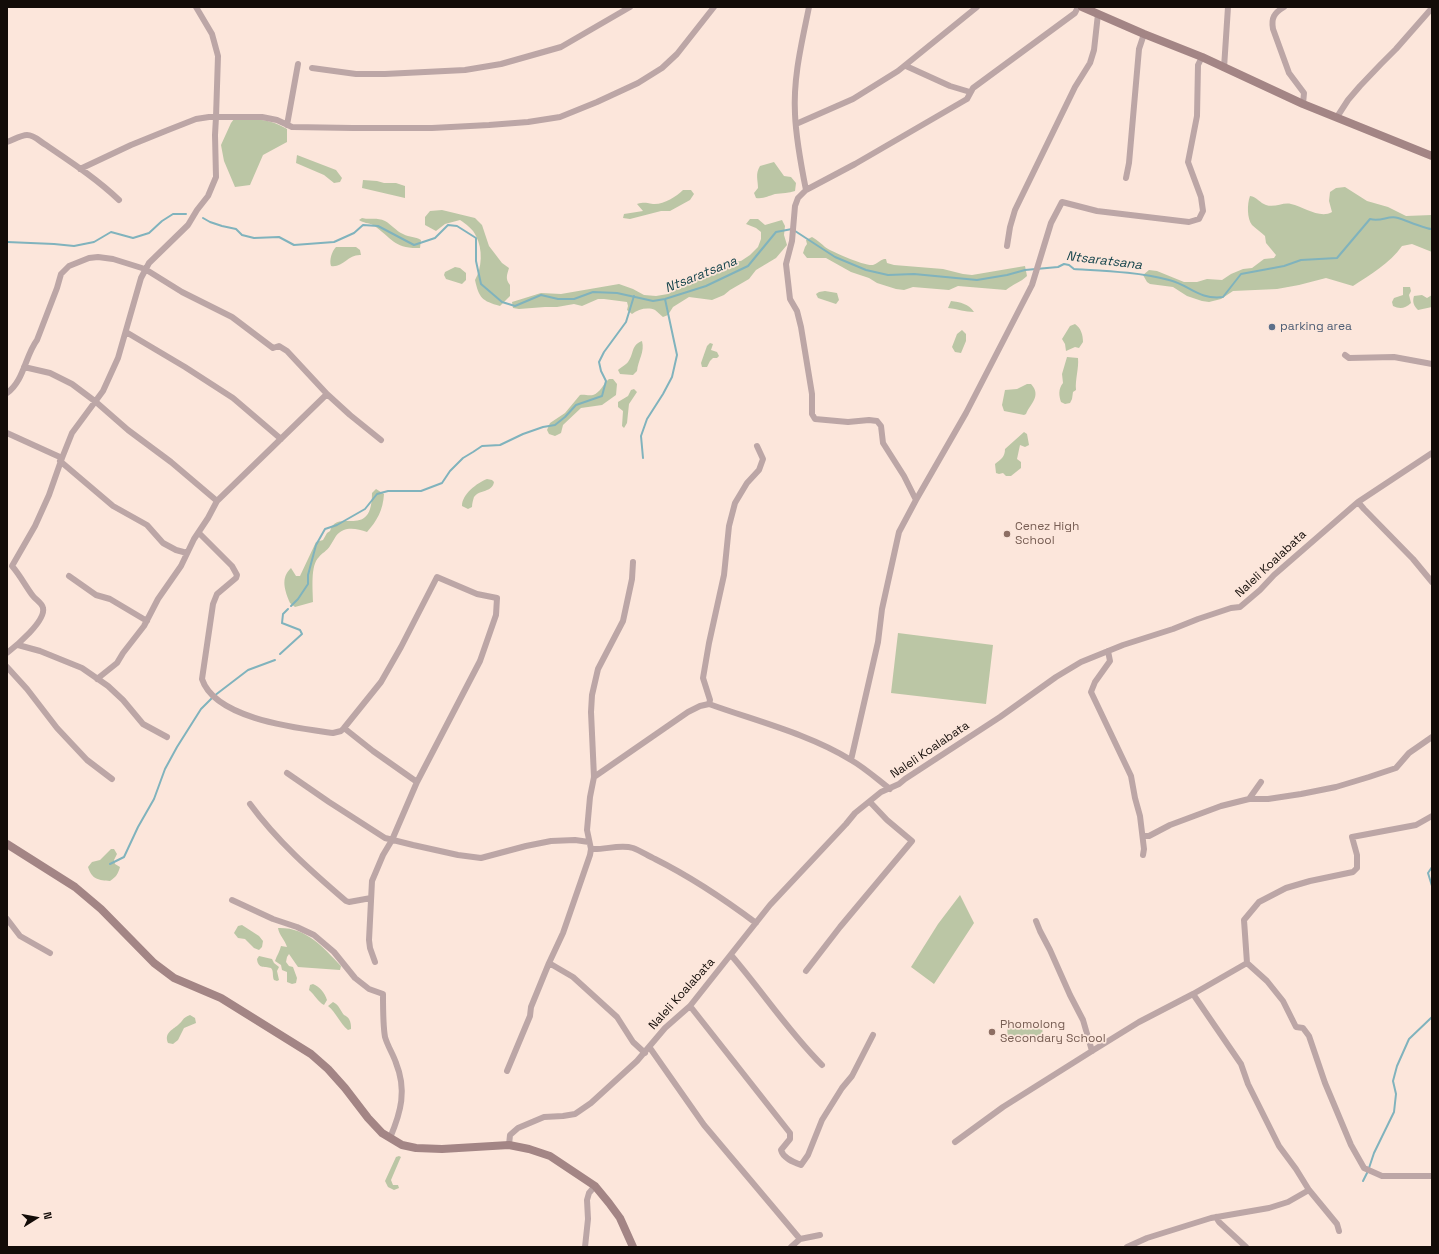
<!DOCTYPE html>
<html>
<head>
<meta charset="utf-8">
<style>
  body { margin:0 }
  #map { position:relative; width:1439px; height:1254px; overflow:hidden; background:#fce6db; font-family:"Space Grotesk",sans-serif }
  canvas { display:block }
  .frame { position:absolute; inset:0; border:8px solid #130c08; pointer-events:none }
  .north { position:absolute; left:16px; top:1198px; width:40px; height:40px; -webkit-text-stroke:3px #fce6db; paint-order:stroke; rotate:79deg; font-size:11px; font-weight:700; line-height:16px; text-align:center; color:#130c08 }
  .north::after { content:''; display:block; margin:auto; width:14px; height:18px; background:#130c08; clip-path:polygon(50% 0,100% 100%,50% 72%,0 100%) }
</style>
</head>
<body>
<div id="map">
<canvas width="1439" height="1254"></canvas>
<div class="frame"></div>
<div class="north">N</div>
</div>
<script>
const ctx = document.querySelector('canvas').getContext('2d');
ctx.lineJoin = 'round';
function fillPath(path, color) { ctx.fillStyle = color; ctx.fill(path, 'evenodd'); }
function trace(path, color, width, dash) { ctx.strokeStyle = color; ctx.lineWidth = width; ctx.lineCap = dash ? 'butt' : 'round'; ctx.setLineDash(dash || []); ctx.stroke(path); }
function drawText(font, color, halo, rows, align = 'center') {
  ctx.font = font + ' "Space Grotesk",sans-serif'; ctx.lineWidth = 3.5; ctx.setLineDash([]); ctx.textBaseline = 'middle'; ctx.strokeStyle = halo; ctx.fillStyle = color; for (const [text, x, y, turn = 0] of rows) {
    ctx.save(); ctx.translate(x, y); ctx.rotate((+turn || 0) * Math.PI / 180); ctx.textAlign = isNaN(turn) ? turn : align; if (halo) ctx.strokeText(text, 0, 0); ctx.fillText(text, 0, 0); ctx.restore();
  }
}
fillPath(new Path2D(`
  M234,119C254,119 269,118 287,129V142L263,155L250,185L235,187L224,161L221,145L231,123Z
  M297,155L336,170L342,178L340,182L334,183L324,175L296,163Z
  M774,162L784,176L791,177L796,183L795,191C789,193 782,193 775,194C768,196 764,199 756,198L754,193L758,188C758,180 755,174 760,166Z
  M363,180L377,181L384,183H396L405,186V198L362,188Z
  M1345,187L1367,201L1388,207L1406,216L1432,215V252L1412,244L1402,246C1390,263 1370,275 1353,286L1326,278L1299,285L1277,289L1233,291L1221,299L1209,302L1202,301L1187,296L1173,287L1150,284L1147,282L1143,275L1149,270L1157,271L1184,282H1197L1207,279L1222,280L1231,274L1243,269L1252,268L1264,259L1274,258L1276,255L1266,243L1265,236C1261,232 1256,229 1252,225C1247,219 1247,204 1250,196C1257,197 1260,203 1266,205C1275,208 1283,202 1291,204C1304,207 1320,219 1332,212L1329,201L1330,192L1336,188Z
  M683,190H691L694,194L690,200L670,211H661L630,219L623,218L624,214L643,211L637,204C645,202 645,203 653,204C663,205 676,197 683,190Z
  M442,210L475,218L482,225L489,246L502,263L509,268C507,275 505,279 510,285V296L500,306C482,301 479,298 475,280C482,268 483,249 476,236C473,229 466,224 460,220L445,224L436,231L425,225V217L430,211Z
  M362,218C370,220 377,217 385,221C391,224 396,231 403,234C410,238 415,236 421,240L420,248C394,249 392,238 373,225C369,223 363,223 359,220Z
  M750,219H758L765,225L782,220L785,226L784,235L787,245L776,258L756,270L749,279L730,290L724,295L712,300L689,297L673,307L668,315L663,317C660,315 658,312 655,310C648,307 638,309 632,314L627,310L628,306L627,302L604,299H598L582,306L574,304L557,307H545L519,309L513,308L512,302L541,293L561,294L619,284L633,289L644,295L656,296L668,294L688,282L707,276L732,262L741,261L750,255L758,247L761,239V232L756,228L746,224Z
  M812,237C817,240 821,243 825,247C832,252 864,266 873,265C877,264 880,260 884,259H886L887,263L894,265L943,269L963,274L972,275L1025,266L1027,276C1021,282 1013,284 1006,290L958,286L949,290L913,287L904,290L896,289L877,283L869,278L851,272L826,258H807L803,253L805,247L807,244L806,240Z
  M336,247H356L360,250L361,255C348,254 343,268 331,266C329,260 332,251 336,247Z
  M455,267L460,268L466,273V280L462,284L446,279L444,275L445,272Z
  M1403,287H1410L1411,291L1409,295L1411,303C1405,309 1399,309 1393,306L1392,302L1394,298L1403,295Z
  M825,291L837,293L839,300L836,304L818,298L816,294L819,292Z
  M1422,295L1427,298L1432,295V307L1418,310C1414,306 1412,302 1414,296Z
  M951,301C960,302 969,304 974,312C965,312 958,309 948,308Z
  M1075,324C1081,328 1083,335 1083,342L1079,348L1075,347L1066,351L1065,344L1062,339L1070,326Z
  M962,330L966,334V341L961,353L955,352L952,347L957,334Z
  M642,341C645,352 638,360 637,371L633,375L620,374L618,370C621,367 626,365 628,362C634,354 631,345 642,341Z
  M710,343L713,344L711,350L717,352L719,356L717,358H713L710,361L707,367H702L701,363L707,346Z
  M1067,357L1078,358C1079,369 1075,379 1076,390L1073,392L1072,399L1070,403L1065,404L1061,402C1059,396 1058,389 1063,383L1062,374Z
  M609,379H613L617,384L616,395L602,405L581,408L563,425L561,433L555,436L549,434L547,430L550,423L565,413L580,395C584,394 588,396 593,395C600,393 603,384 609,379Z
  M1027,384H1031C1042,396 1030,404 1026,414L1024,415L1004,411L1002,405L1005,390L1017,389Z
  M634,389L637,392L629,404L627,423L624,428L622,426L623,411L618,407V402L628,396L631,390Z
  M1024,432L1027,434L1029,445L1025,447L1020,445L1017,459L1021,462V468L1011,476H1006L1003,473L999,474L996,473L995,464C1001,459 1005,457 1005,449Z
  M487,479L492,480L494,482C492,493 480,489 474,497C473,500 472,504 472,507L468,509L462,506C462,494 477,483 487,479Z
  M376,489L384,494C383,510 377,521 367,532C357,529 345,525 336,536C334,539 332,543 330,546C327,551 322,553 319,557C310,565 313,591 313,602L295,607L290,603C285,591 280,578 291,568L296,576H300L316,542L323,540L327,533L330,531C337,507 372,541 372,493Z
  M898,633L993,645L986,704L891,693Z
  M111,849H114L117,854L114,860L115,864L120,867C118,874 116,877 110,881C99,880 92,880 88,867L92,862L100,860Z
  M960,895L974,923L934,984L911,967L938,924Z
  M242,925L259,936L263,941L262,947L259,950L254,948L245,939L238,938L234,933L238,926Z
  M278,928C306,927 323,947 341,966L340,970L298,967L289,954L287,957L286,962L289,966L293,967L297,978L296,983L292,984L287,982V972L282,970L281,965L275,961C277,955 280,951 281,946L287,947C285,940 279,935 278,928Z
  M259,956L272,959L274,963L279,967L277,971L279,980L277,981L274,980C272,976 274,971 271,968C264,966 258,969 257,959Z
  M313,984C320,987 325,993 327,1000L324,1005C318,1002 315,995 309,990L310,985Z
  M333,1002C339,1005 340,1010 344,1015C346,1016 348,1017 349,1019C351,1022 351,1026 351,1029L348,1030C340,1024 336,1012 328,1006Z
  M190,1015L195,1018L196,1023L184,1028L178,1040L173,1044L168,1043C164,1033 172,1030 178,1025C184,1020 181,1019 190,1015Z
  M1042,1023L1043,1040L1008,1042L1007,1025Z
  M399,1156L401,1157L400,1159L391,1180L393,1185H398L399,1188L394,1190L388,1187L385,1181L396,1157Z`), '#bbc6a5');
trace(new Path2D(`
  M203,218L210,222L222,226L236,229L242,235L254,238L279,237L294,245L334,242L354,233L363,225L378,226L414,245L435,238L448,225L457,226L476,238V261L481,284L502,302L515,306L541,295L558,299H574L593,292L617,293L653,301L665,299L706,286L748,266L776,232L792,229L835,257L866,270L888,275L914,274L977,280L1007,275L1025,270L1058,267L1064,264L1069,265L1074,269C1106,271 1138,272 1169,280C1190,285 1198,300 1223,297L1241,274L1284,266L1301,260L1337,258L1370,219C1382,222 1388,215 1398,218C1405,220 1428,230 1432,229
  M7,242L54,244L74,246L94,242L111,232L133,238L149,233L162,221L173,214H186
  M643,458L641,436L647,419L663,394L672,377L677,355L665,299
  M291,606L298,599L308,584V575L316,545L325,529L337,525L365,509L377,494L388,491H421L442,483L450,471L463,458L473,452L482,446L500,445L523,434L543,427L555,425L565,417L576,405L602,396L606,381L601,371L599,362L604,352L626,322L634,296
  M280,654L302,634L300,630L282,623L283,614L288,609
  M110,864L124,857L138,827L154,799L165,769L177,747L201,709L214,696L248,670L275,660
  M1432,867L1428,873L1432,886
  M1363,1181L1368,1171L1374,1153L1394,1112L1396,1094L1393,1081L1397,1066L1409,1039L1432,1017`), '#80b3bd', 2);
trace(new Path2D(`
  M809,7C802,42 793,77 795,114C796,139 801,165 806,190L798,198L795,206L792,241L786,264L790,299L797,311L801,327L812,394V414L815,419L848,422L869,420L877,421L881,426L883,443L904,476L916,500L899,532L882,609L878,642L851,760
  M1284,7C1274,13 1271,18 1273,29L1289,73L1304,93L1303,104
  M906,66L950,86L970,92
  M312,68L356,74H385L465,70L501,64L561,47L630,7
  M1224,68L1228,7
  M1337,117L1348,100L1360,86L1381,64L1396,49L1432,8
  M796,124L853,99L898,71L977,7
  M287,125L298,64
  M7,142C13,140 21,135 27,135C35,135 40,142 46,145C71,162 97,179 119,200
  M80,169L131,145L168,130L196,119L209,117H262L277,120L292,127L353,128H432L489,125L528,122L560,117L597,102L638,83L662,68L677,54L714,7
  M1126,178L1129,163L1139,49L1144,34
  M806,190L855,164L967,99L973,88L1075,13L1078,7
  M1007,246L1010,227L1015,210L1075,87L1090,63L1094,50L1098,14
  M126,332L185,367L233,398L281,439
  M1345,355L1349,358L1394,357L1432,364
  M24,367L50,373L72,384L96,402L128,430L171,462L217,501
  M7,393C24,381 25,356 37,340L57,288L61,274L69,266L89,258L98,257L113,259L145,269L182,292L232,317L273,348L279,346L287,351L327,394L217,501L208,518L194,539L181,566L158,599L144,626L123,653L117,663L97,679
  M327,394L350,415L381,440
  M7,433L62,458
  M60,461L113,506L147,525L163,543L176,550L187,553
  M916,500L966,413L1032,285L1051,223L1062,202L1097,211L1189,222L1199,219L1203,211L1201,197L1188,162L1197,116L1198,65L1202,57
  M1358,502L1364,509L1413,559L1432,582
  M199,533L232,566L237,575L236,578L217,594L213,604L202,679C215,719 297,728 333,733L341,731L344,728
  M69,576L96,595L110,599L147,621
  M18,645L40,651L82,668L108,686L123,700L143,724L167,737
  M1108,651L1110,661L1095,682L1091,692L1131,776L1135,798L1140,816L1144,849L1143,855
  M7,653C16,646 46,621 43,608C42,603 36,600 33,596C26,587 20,575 12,566L35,526L49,495L62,458L72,433L103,391L118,358L141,278L149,263L188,225L197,210L208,196L216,177L215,135L216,117L218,56L212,34L196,7
  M7,667L27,689L57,728L87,760L112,779
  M709,704L710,700L703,678L709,643L724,575L729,526L735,503L747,483L759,470L763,459L757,446
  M287,773L329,802L385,838L413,845L458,855L481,858L526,846L551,841L575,840L589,842
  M594,777L688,712L700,706L709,704C756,721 809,734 851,760C865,768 877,779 890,789
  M1249,799L1261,782
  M250,804C277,841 311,871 346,901L349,902L371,898
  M1143,836H1149L1170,825L1221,806L1249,799H1268L1301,794L1336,787L1369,777L1396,768L1409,753L1432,737
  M591,849C605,850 620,844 633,848C641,851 648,856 655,859C691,877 724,899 756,923
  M232,900L273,919L297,927L314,935L334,952L355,978L369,989L383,994C383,1007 383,1026 385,1037C388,1047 393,1054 396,1063C407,1090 401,1112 390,1138
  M7,919L20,936L50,953
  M1036,921L1040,931L1050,950L1070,995L1083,1020L1092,1051
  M731,955C762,991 788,1031 822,1065
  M375,962L370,948L369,940L372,881L383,855L392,840L417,782L480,661L496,615L497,598L477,594L437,577L401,647L381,682L344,728L373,751L417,782
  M549,963L573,977L617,1017L633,1042L645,1053
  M1247,963L1267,981L1283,1001L1296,1027L1303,1028L1309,1036L1325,1083L1351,1145L1364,1168L1382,1176H1432
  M806,971L840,927L912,841L887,820L870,802
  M1193,994L1241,1064L1248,1084L1279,1146L1296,1169L1309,1190L1337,1224L1339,1231
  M690,1006L790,1133V1139L781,1150C783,1158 793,1162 801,1165L808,1155L822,1120L842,1088L852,1076L873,1035
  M650,1048L704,1125L800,1239
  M507,1071L530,1016L531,1007L549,963L563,933L590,855L591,849L587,830L590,797L594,777L591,712L592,695L598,669L623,621L632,579L633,562
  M955,1142L1003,1107L1092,1051L1139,1022L1193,994L1247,963L1244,920L1259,902L1286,888L1310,881L1353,872L1357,868V855L1352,837L1416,825L1432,816
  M509,1145L510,1135L518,1128L544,1117L563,1116L575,1114L591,1103L637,1061L665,1028L690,1006L770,905L846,824L855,813L881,792L899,784L905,779L1000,717L1056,677L1081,662L1123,645L1173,629L1198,619L1231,608L1240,607L1260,590L1274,575L1358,502L1432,453
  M1216,1217L1219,1222L1246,1247
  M585,1247L588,1219L587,1200L589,1193L595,1186
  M791,1247L800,1239L820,1235
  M1127,1247L1147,1238L1211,1218L1269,1208L1288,1202L1309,1190`), '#bca6a6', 6);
trace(new Path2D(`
  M1082,7L1144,34L1202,57L1303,104L1432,156
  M7,844L75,887L101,909L154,963L174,978L221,998L311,1054L328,1069L345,1088L368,1118L382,1133L402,1145L416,1148L442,1149L509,1145L529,1149L550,1156L595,1186L609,1203L620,1218L633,1247`), '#a38585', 8);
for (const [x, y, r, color] of [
  [1272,327,4,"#5c6f8a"],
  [1007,534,4,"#8d6e63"],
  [992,1032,4,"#8d6e63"]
]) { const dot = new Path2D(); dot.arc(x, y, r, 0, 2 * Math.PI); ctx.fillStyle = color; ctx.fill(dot); trace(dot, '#fce6db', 1.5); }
drawText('12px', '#4e5e75', '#fce6db', [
  ["parking area",1280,327]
], 'left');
drawText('12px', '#785e54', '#fce6db', [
  ["Cenez High",1015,527],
  ["School",1015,541],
  ["Phomolong",1000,1025],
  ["Secondary School",1000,1039]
], 'left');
drawText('12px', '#130c08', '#fce6db', [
  ["Naleli Koalabata",1271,564,-43],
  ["Naleli Koalabata",930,750,-34],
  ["Naleli Koalabata",682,994,-48]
]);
drawText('italic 13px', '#15444c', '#fce6db', [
  ["Ntsaratsana",1104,261,7],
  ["Ntsaratsana",701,275,-22]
]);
</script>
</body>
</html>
